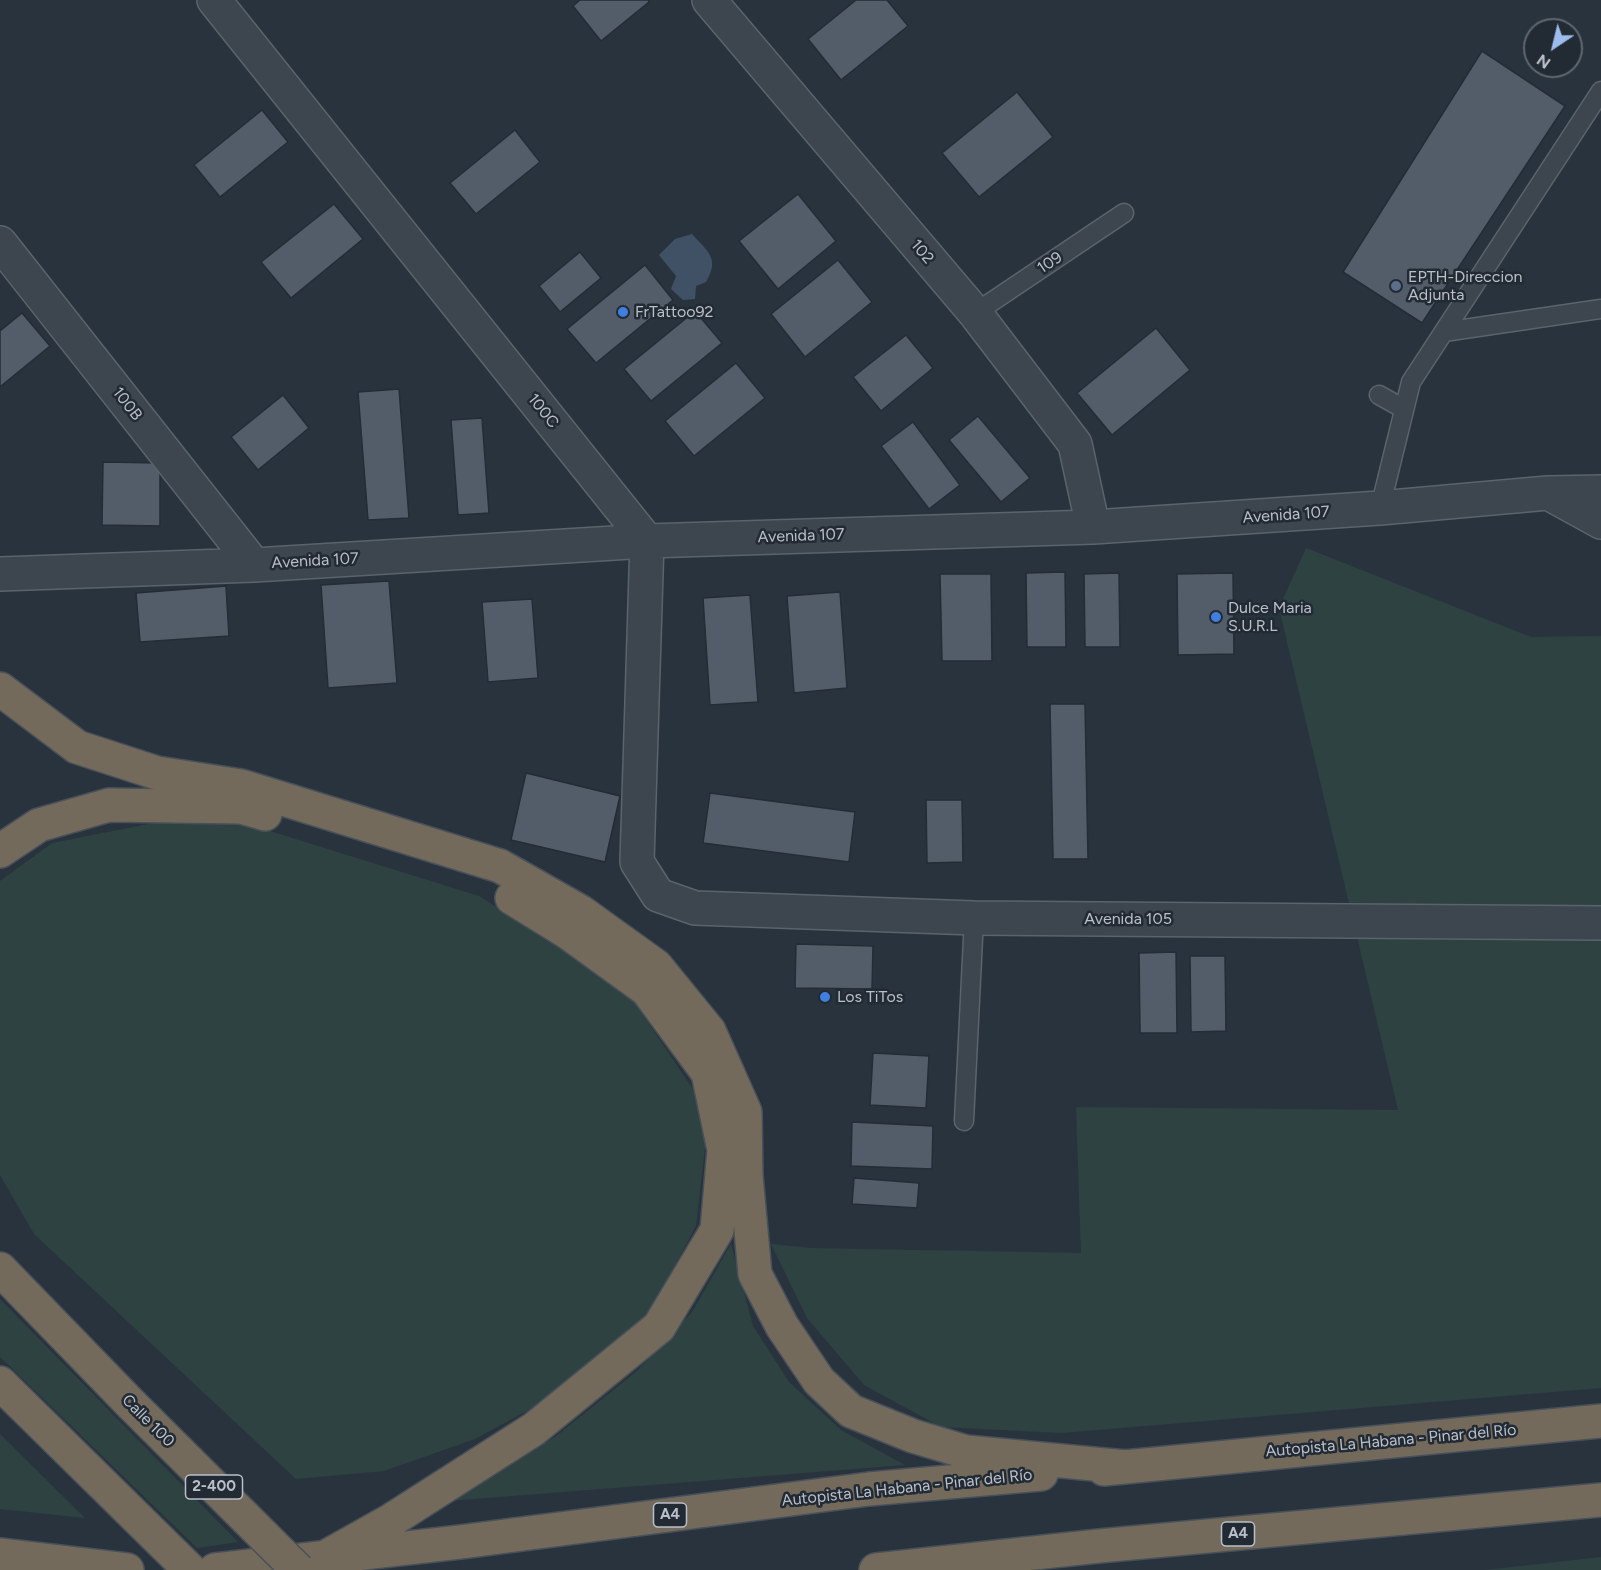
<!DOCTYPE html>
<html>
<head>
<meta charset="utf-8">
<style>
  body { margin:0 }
  #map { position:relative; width:1601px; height:1570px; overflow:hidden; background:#29333e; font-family:Figtree,sans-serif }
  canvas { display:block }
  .north { position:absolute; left:1523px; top:18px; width:60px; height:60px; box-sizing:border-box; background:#222a34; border:2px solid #5f6670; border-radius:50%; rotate:215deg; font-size:16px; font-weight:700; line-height:24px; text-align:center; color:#bac0c9 }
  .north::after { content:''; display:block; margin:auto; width:21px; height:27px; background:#9cbcec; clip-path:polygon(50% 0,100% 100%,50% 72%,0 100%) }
</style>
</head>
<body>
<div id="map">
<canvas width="1601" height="1570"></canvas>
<div class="north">N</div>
</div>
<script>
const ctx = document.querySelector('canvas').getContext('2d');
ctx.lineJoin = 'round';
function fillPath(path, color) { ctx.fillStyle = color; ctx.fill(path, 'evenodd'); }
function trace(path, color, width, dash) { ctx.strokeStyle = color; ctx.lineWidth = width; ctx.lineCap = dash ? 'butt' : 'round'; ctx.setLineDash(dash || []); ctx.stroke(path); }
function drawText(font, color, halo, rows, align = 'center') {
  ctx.font = font + ' Figtree,sans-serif'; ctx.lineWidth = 5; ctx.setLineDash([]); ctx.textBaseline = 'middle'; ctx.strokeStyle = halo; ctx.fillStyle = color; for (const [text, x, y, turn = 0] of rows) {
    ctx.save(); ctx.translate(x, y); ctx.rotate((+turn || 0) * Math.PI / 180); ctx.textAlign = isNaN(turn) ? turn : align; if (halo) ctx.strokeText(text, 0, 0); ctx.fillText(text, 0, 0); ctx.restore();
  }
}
fillPath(new Path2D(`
  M1306,548L1531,637L1601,636V1388L1061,1433L941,1427L864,1385L807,1318L771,1244L812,1248L1081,1253L1076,1107L1398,1110L1279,608Z
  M153,823H244L479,896L625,988L709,1113L696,1226L645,1322L551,1398L475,1439L384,1471L296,1479L34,1234L0,1175V881L52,843Z
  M731,1244L753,1326L789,1382L841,1430L905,1465L436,1502L555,1437L637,1371L692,1312Z
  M0,1299L238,1542L197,1548L0,1357Z
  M0,1434L85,1518L0,1509Z
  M1601,1557V1570H1485Z`), '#2e4242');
fillPath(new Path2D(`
  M692,234C708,252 720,258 706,282L696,286L695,299L683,300L671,289L676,276L659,255L675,239Z`), '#415165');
const building = new Path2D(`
  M580,0H648L649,2L601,41L573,6Z
  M856,0H887L908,26L841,80L808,39Z
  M1482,51L1565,106L1422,323L1343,272Z
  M1017,92L1053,137L979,197L942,153Z
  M262,110L288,142L220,197L194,165Z
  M515,130L540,162L476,214L450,183Z
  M798,194L836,241L778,289L739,241Z
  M334,204L363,239L291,298L261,262Z
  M580,252L601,278L560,312L539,286Z
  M838,260L872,302L805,357L771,314Z
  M645,265L673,300L596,363L567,329Z
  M695,311L722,343L651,401L624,369Z
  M22,313L50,346L0,387V331Z
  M1156,328L1190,370L1112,435L1077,393Z
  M906,335L933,368L881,411L853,377Z
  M736,363L765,398L694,456L665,421Z
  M399,389L409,518L368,520L358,392Z
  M283,395L309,428L258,470L231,437Z
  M978,416L1030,478L1001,502L949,440Z
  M482,418L489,513L458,515L451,420Z
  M913,422L960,485L929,509L881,446Z
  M103,462L160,463V526L102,525Z
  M1065,572L1066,647H1027L1026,573Z
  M1119,573L1120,647H1085L1084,574Z
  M1233,573L1234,654L1178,655L1177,574Z
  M940,574H991L992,661H942Z
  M389,581L397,683L328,688L321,585Z
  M226,586L229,636L140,642L136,593Z
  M840,592L847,688L794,693L787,596Z
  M750,595L758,702L710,705L703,598Z
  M532,599L538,678L488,682L482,602Z
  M1050,704H1085L1088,859H1053Z
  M526,773L620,796L605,862L511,840Z
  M710,793L855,812L849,862L703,843Z
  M926,800H962L963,862L927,863Z
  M796,944L873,946L872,989L795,988Z
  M1176,952L1177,1033H1140L1139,953Z
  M1190,956H1225L1226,1031L1191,1032Z
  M873,1053L929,1056L926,1108L870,1105Z
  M852,1122L933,1126L932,1169L851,1166Z
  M854,1178L919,1183L917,1208L852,1204Z`);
fillPath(building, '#535c69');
trace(building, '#242c36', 1.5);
const lane = new Path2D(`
  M975,313L1124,213
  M1444,332L1601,309
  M1379,395L1404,409
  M1380,508L1411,382L1601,91
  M964,1121L974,918`);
const street = new Path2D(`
  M214,0L647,541L637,862L658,895L695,908L974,918L1601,923
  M709,0L975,313L1075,444L1093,527
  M0,243L254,565
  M1550,494L1601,522
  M0,574L254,565L647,541L1093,527L1380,508L1548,493L1601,492`);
const highway = new Path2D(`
  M0,689L77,747L157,773L241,786L500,866L581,912L656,966L709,1031L745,1112L746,1176L755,1274L782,1326L819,1381L851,1411L913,1436L966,1452L1126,1467
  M0,851L39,825L109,805L241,807L265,814
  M0,1269L130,1403
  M0,1383L190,1570
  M1104,1469L1601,1421
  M0,1555L127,1570
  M324,1558L390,1521L534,1429L659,1327L717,1230L724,1150L708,1073L647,990L567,932L512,898
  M215,1570L460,1542L869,1489L1041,1474
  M876,1570L1099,1546L1601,1500`);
trace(lane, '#5b636c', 21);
trace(street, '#5b636c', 36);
trace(highway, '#485059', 36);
trace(lane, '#3d454f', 18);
trace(street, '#3d454f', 33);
trace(highway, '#746a5b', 33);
const highwayBridge = new Path2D(`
  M130,1403L298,1570`);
trace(highwayBridge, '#485059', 36, []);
trace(highwayBridge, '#746a5b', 33);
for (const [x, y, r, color] of [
  [1396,286,6,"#5c6f8a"],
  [623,312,6,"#3f7fe0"],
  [1216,617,6,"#3f7fe0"],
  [825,997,6,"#3f7fe0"]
]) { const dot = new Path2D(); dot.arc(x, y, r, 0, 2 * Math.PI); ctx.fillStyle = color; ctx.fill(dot); trace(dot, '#222a34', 2); }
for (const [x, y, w] of [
  [214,1487,57],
  [670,1515,33],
  [1238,1534,33]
]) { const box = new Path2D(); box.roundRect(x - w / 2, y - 12, w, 24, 4.5); ctx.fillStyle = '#222a34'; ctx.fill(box); trace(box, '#bac0c9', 1.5); }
drawText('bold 15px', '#bac0c9', null, [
  ["2-400",214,1487],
  ["A4",670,1515],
  ["A4",1238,1534]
]);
drawText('16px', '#bac0c9', '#222a34', [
  ["102",922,252,50],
  ["109",1050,263,-34],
  ["100B",127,404,52],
  ["100C",543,411,51],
  ["Avenida 107",1286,515,-4],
  ["Avenida 107",801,536,-2],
  ["Avenida 107",315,561,-3],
  ["Avenida 105",1128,919],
  ["Calle 100",148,1421,45],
  ["Autopista La Habana - Pinar del Río",1391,1441,-5],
  ["Autopista La Habana - Pinar del Río",907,1488,-6]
]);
drawText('16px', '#bac0c9', '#222a34', [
  ["EPTH-Direccion",1408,277],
  ["Adjunta",1408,295],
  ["FrTattoo92",635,312],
  ["Dulce Maria",1228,608],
  ["S.U.R.L",1228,626],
  ["Los TiTos",837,997]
], 'left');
</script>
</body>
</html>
